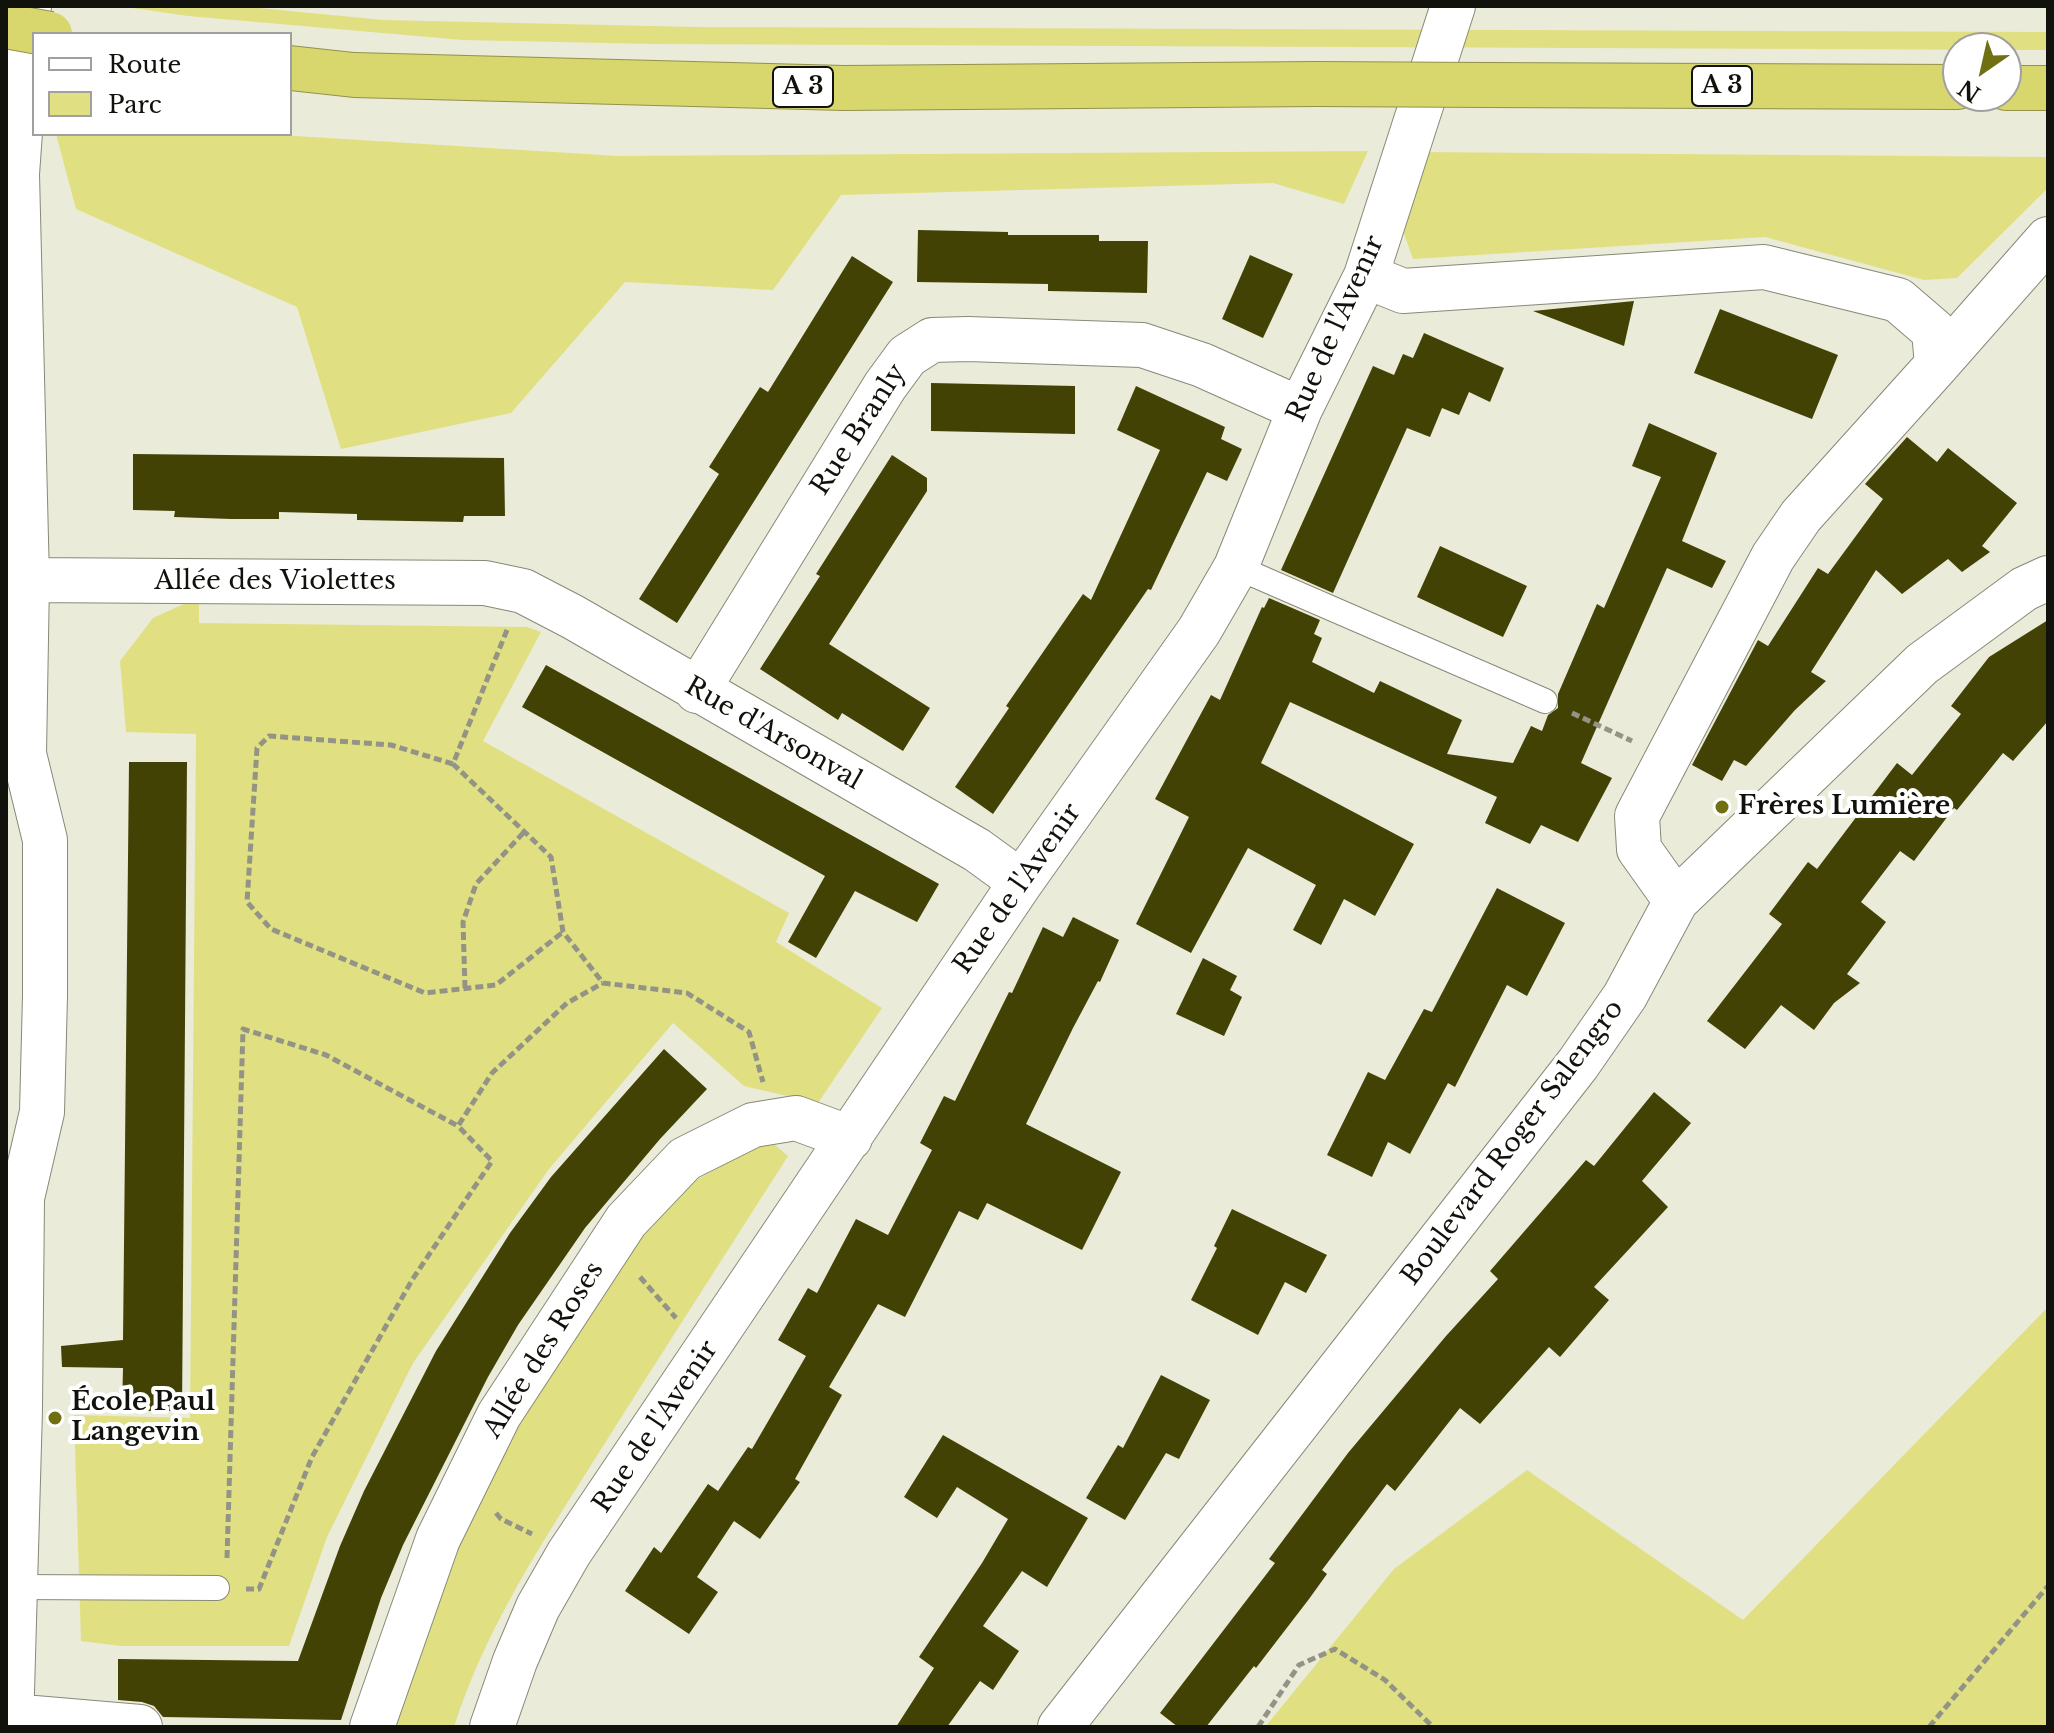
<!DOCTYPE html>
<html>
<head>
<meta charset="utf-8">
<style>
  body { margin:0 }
  #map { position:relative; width:2054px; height:1733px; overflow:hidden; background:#eaebd9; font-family:"Libre Baskerville",serif }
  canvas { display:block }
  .frame { position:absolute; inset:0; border:8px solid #12120c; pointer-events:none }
  .legend { position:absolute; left:32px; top:32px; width:260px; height:104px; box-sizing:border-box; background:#fff; border:2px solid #a0a09e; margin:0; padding:10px 14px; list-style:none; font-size:24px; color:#12120c }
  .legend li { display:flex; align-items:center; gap:16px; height:40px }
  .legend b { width:40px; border:2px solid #a0a09e }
  .north { position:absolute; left:1942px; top:32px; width:80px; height:80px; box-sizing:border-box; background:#fff; border:2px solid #a0a09e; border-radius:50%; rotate:214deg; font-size:22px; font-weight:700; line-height:32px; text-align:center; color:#12120c }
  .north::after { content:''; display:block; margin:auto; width:28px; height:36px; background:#706f11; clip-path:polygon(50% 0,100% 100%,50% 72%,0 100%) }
</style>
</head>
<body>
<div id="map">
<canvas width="2054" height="1733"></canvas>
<div class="frame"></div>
<ul class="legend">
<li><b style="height:10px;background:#fff"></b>Route</li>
<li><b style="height:22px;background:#e0e083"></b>Parc</li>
</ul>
<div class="north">N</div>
</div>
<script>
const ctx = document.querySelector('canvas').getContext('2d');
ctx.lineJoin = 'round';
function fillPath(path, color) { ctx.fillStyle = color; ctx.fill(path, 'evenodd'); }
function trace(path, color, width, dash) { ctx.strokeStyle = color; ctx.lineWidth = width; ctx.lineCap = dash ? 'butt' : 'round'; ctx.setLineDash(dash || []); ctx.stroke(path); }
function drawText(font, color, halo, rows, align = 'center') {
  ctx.font = font + ' "Libre Baskerville",serif'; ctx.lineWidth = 8; ctx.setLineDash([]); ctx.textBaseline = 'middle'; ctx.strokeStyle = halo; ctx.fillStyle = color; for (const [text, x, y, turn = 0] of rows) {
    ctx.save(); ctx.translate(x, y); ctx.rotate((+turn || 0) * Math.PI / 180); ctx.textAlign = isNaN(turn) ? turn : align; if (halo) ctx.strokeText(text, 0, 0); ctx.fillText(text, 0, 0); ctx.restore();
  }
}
fillPath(new Path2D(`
  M119,6H239L383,20L697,27L2048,32V50L654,44L463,40L188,16Z
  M56,134H263L618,156L1368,151L1344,204L1273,183L841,195L773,290L625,282L511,413L341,449L297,307L76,209Z
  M1419,152L2048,157V188L1957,278L1924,280L1765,237L1413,259L1402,228Z
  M199,597V623L527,627L541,632L483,741L789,913L776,942L882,1008L818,1103L744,1086L673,1023L549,1169L413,1363L327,1537L289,1646H121L81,1641L74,1415L190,1418L196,734L126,732L120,661L153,618Z
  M768,1139L788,1156C725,1255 661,1354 598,1454C544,1540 485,1629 454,1727H403L390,1723L458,1535L519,1420L609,1274L674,1193Z
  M2048,1307V1727H1265L1394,1569L1527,1470L1743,1620Z`), '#e0e083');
fillPath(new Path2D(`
  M918,230L1008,232V235H1099V241H1148L1147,293L1048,291V284L917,282Z
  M1250,255L1293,274L1263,338L1222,319Z
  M852,256L893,282L677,623L639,599L719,474L709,467L760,387L768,392Z
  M1634,301L1624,346L1533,311Z
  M1720,309L1838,355L1812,419L1694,373Z
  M1424,333L1504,368L1490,402L1469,392L1459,415L1442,408L1430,437L1407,428L1333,593L1281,570L1373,366L1394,375L1403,354L1413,358Z
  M931,383L1075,386V434L931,431Z
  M1136,386L1225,427L1221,439L1242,449L1227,481L1207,472L1151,590L1148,589L993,814L955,787L1009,708L1006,706L1083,594L1091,600L1160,450L1117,430Z
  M1649,423L1717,453L1682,541L1726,561L1712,588L1667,568L1581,763L1612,778L1578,842L1541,825L1530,844L1485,823L1497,797L1290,702L1261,763L1414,844L1375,916L1344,899L1321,945L1293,930L1316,885L1248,848L1191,953L1136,924L1189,817L1155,799L1211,695L1220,700L1262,607L1264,608L1269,598L1320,620L1314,634L1322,638L1312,662L1374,693L1380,681L1462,720L1447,754L1513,763L1531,726L1542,731L1548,715L1558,708V694L1597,604L1604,608L1661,477L1632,466Z
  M1907,437L1937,462L1948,448L2017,503L1982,546L1990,552L1962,572L1948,559L1902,594L1876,570L1811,672L1826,681L1795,710L1746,766L1734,760L1722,781L1692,765L1758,640L1768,646L1818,568L1828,574L1883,499L1865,484Z
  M133,454L504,458L505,516H464L463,522L357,520V514L279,512V519H231L174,517L175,511L133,510Z
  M892,455L927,478V491L829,644L930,708L903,751L842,713L838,720L760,669L820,576L816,574Z
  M1440,546L1527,586L1503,637L1417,597Z
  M2048,620V721L2013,761L2003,753L1957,810L1954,808L1914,861L1900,851L1861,902L1886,922L1847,974L1860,983L1834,1003L1814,1030L1781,1005L1745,1049L1707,1021L1782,924L1769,914L1808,862L1817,869L1897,763L1912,775L1961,714L1951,706L1989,657Z
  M546,665L939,884L917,922L855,891L816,958L788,942L825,876L522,707Z
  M129,762H187L182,1411H122L123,1368L62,1367L61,1346L123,1340Z
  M1497,888L1565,923L1527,996L1507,985L1455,1087L1448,1083L1410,1154L1388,1142L1372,1177L1327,1155L1368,1072L1385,1080L1424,1009L1432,1012Z
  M1073,917L1119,940L1100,982L1098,981L1073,1028L1026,1124L1121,1172L1082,1250L987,1203L978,1220L959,1211L905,1317L878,1304L829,1387L842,1395L795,1479L800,1482L760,1539L734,1521L697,1577L718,1592L689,1634L625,1591L654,1547L661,1553L708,1484L718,1491L748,1447L752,1449L806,1356L778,1340L808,1288L817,1293L856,1219L888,1235L932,1150L920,1143L944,1096L955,1101L1009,992L1012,993L1043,927L1063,937Z
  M1203,958L1237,976L1230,990L1242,997L1224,1036L1176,1014Z
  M664,1049L707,1089L660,1139L585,1228L518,1325L488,1377L403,1545L381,1598L341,1720L163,1717L154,1706L142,1702L118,1700V1659L298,1661L340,1546L364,1491L436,1351L510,1233L551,1177Z
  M1654,1092L1691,1123L1642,1181L1668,1207L1594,1287L1609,1300L1560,1357L1549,1347L1480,1424L1460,1408L1395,1491L1387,1484L1322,1570L1327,1574L1309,1599L1256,1668L1254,1666L1206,1727H1178L1160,1713L1275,1563L1269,1559L1348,1453L1446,1336L1498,1279L1490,1271L1586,1160L1594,1166Z
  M1232,1209L1327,1255L1306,1293L1285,1282L1258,1335L1191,1300L1217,1248L1214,1246Z
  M1161,1375L1210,1400L1179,1459L1166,1453L1125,1520L1086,1498L1118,1445L1123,1448Z
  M943,1435L1088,1518L1047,1587L1022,1571L983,1626L1019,1651L993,1690L980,1681L947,1727H896L934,1668L919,1657L982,1563L1008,1519L957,1487L937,1518L904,1497Z`), '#434205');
const lane = new Path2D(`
  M1236,567L1545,701
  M15,1587L217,1588`);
const street = new Path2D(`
  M1366,276L1403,291L1764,267L1898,300L1934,331L1937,365L1801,516L1773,557L1637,816L1639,849L1676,901
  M1937,365L2048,239
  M27,580L485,583L523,591L573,617L977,850L1021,882
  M697,691L885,386L907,356L932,340L968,339L1142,345L1202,365L1300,409
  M11,1716L140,1727
  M11,1727L20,1409L22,1198L42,1112L45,996V840L24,754L27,580L17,174L29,6
  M372,1727L438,1539L499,1415L626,1221L685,1159L753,1125L796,1118L850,1138
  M492,1727L515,1661L538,1607L569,1553L1021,882L1199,631L1236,567L1300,409L1366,276L1453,6
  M1060,1727L1578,1064L1625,996L1676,901L1922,664L2024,589L2048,578`);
const highway = new Path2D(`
  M290,68L354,75L844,88L1316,84
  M1487,85L1958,87
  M2006,88H2048`);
trace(lane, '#888978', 26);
trace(street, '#888978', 46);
trace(highway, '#92924b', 46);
trace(new Path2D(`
  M507,630L453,764L551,857L563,932L603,983L687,993L749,1032L763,1082
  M1572,713L1632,741
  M453,764L391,745L269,736L257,748L247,902L271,929L425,993L496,985L563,932
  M465,988L463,922L476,884L525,831
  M640,1277L676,1318
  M496,1513L501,1519L532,1534
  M227,1558L243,1029L326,1055L458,1126
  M246,1589H259L312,1457L412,1280L492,1161L458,1126L492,1073L567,1003L603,983
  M1258,1727L1299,1665L1335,1649L1385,1680L1433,1727
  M1929,1727L2048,1586`), '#939486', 5, [8, 4]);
trace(lane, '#fff', 24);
trace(street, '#fff', 44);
trace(highway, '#d7d76d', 44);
const highwayBridge = new Path2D(`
  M6,26L50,34
  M1316,84L1487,85`);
trace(highwayBridge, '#92924b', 46, []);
trace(highwayBridge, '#d7d76d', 44);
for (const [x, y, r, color] of [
  [1722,807,8,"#706f11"],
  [55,1418,8,"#706f11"]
]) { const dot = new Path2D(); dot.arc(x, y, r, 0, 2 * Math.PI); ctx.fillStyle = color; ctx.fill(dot); trace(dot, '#fff', 3); }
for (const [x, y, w] of [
  [1722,86,60],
  [803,87,60]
]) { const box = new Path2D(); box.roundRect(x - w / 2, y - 20, w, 40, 6); ctx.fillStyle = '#fff'; ctx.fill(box); trace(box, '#12120c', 2); }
drawText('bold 24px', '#12120c', null, [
  ["A 3",1722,86],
  ["A 3",803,87]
]);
drawText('26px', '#12120c', '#fff', [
  ["Rue de l'Avenir",1336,329,-66],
  ["Rue Branly",859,430,-57],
  ["Allée des Violettes",275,582],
  ["Rue d'Arsonval",773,734,30],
  ["Rue de l'Avenir",1018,889,-55],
  ["Boulevard Roger Salengro",1513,1143,-53],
  ["Allée des Roses",544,1350,-58],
  ["Rue de l'Avenir",656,1427,-56]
]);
drawText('bold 26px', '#12120c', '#fff', [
  ["Frères Lumière",1738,807],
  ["École Paul",71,1403],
  ["Langevin",71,1433]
], 'left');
</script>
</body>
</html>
